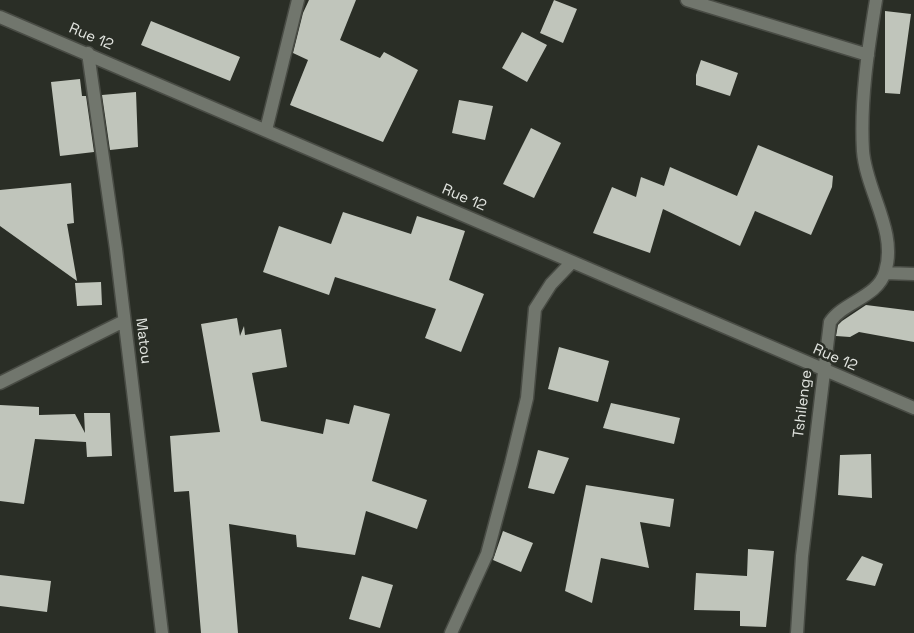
<!DOCTYPE html>
<html>
<head>
<meta charset="utf-8">
<style>
  body { margin:0 }
  canvas { display:block; background:#2a2e26 }
</style>
</head>
<body>
<canvas width="914" height="633"></canvas>
<script>
const ctx = document.querySelector('canvas').getContext('2d');
ctx.lineJoin = 'round';
function fillPath(path, color) { ctx.fillStyle = color; ctx.fill(path, 'evenodd'); }
function trace(path, color, width, dash) { ctx.strokeStyle = color; ctx.lineWidth = width; ctx.lineCap = dash ? 'butt' : 'round'; ctx.setLineDash(dash || []); ctx.stroke(path); }
function drawText(font, color, halo, rows, align = 'center') {
  ctx.font = font + ' "Space Grotesk",sans-serif'; ctx.lineWidth = 5; ctx.setLineDash([]); ctx.textBaseline = 'middle'; ctx.strokeStyle = halo; ctx.fillStyle = color; for (const [text, x, y, turn = 0] of rows) {
    ctx.save(); ctx.translate(x, y); ctx.rotate((+turn || 0) * Math.PI / 180); ctx.textAlign = isNaN(turn) ? turn : align; if (halo) ctx.strokeText(text, 0, 0); ctx.fillText(text, 0, 0); ctx.restore();
  }
}
fillPath(new Path2D(`
  M309,0H356L340,40L380,58L384,52L418,70L383,142L290,105L308,60L293,53L303,13Z
  M554,0L577,9L563,43L540,33Z
  M885,11L911,14L900,94L885,93Z
  M151,21L240,57L230,81L141,45Z
  M522,32L547,45L527,82L502,68Z
  M701,60L738,73L730,96L696,85V75Z
  M80,79L82,96H86L94,152L60,156L51,82Z
  M136,92L138,147L110,150L102,95Z
  M459,100L493,106L485,140L452,133Z
  M531,128L561,143L534,198L503,184Z
  M758,145L833,176L832,187L811,235L755,211L740,246L663,209L650,253L593,233L612,187L636,197L641,177L664,186L670,167L737,196Z
  M71,183L74,223L67,224L77,281L0,226V190Z
  M343,212L411,234L417,216L465,231L449,280L484,294L461,352L425,338L436,309L335,277L329,295L263,272L279,226L331,244Z
  M101,282L102,305L77,306L75,283Z
  M866,305L914,311V342L859,332L850,337L836,336L838,325L842,321Z
  M237,318L240,336L244,326L245,335L281,329L287,367L252,373L261,421L323,434L326,419L349,424L354,405L390,414L372,481L427,500L417,529L366,511L355,555L297,547L296,535L229,524L238,633H201L189,491L174,492L170,436L220,432L201,324Z
  M559,347L609,361L598,402L548,389Z
  M611,403L680,418L674,444L603,428Z
  M0,405L39,407V415L75,414L85,433L84,413H110L112,456L87,457L86,442L35,439L24,504L0,501Z
  M538,450L569,458L554,494L528,488Z
  M871,454L872,498L838,495L840,455Z
  M586,485L674,499L670,527L640,522L649,568L601,558L592,603L565,591Z
  M503,531L533,543L521,572L493,560Z
  M748,549L774,551L766,627L740,626V611L694,610L696,573L747,576Z
  M862,556L883,564L875,586L846,580Z
  M0,575L51,581L47,612L0,606Z
  M362,576L393,585L380,628L349,619Z`), '#c0c5bb');
const minor = new Path2D(`
  M687,0L868,55
  M0,17L914,408
  M88,53L116,249L162,633
  M266,130L298,0
  M885,273L914,274
  M0,383L124,321
  M451,633L487,554L511,464L527,398L535,309L551,284L572,262
  M797,633L802,556L830,322C843,302 878,297 885,272C898,232 866,191 863,151C860,101 868,49 876,0`);
trace(minor, '#494c45', 15);
trace(minor, '#71766d', 12);
drawText('15px', '#e1e4df', '#2a2e26', [
  ["Rue 12",91,37,23],
  ["Rue 12",464,198,23],
  ["Matou",143,341,83],
  ["Rue 12",835,358,23],
  ["Tshilenge",803,404,-83]
]);
</script>
</body>
</html>
